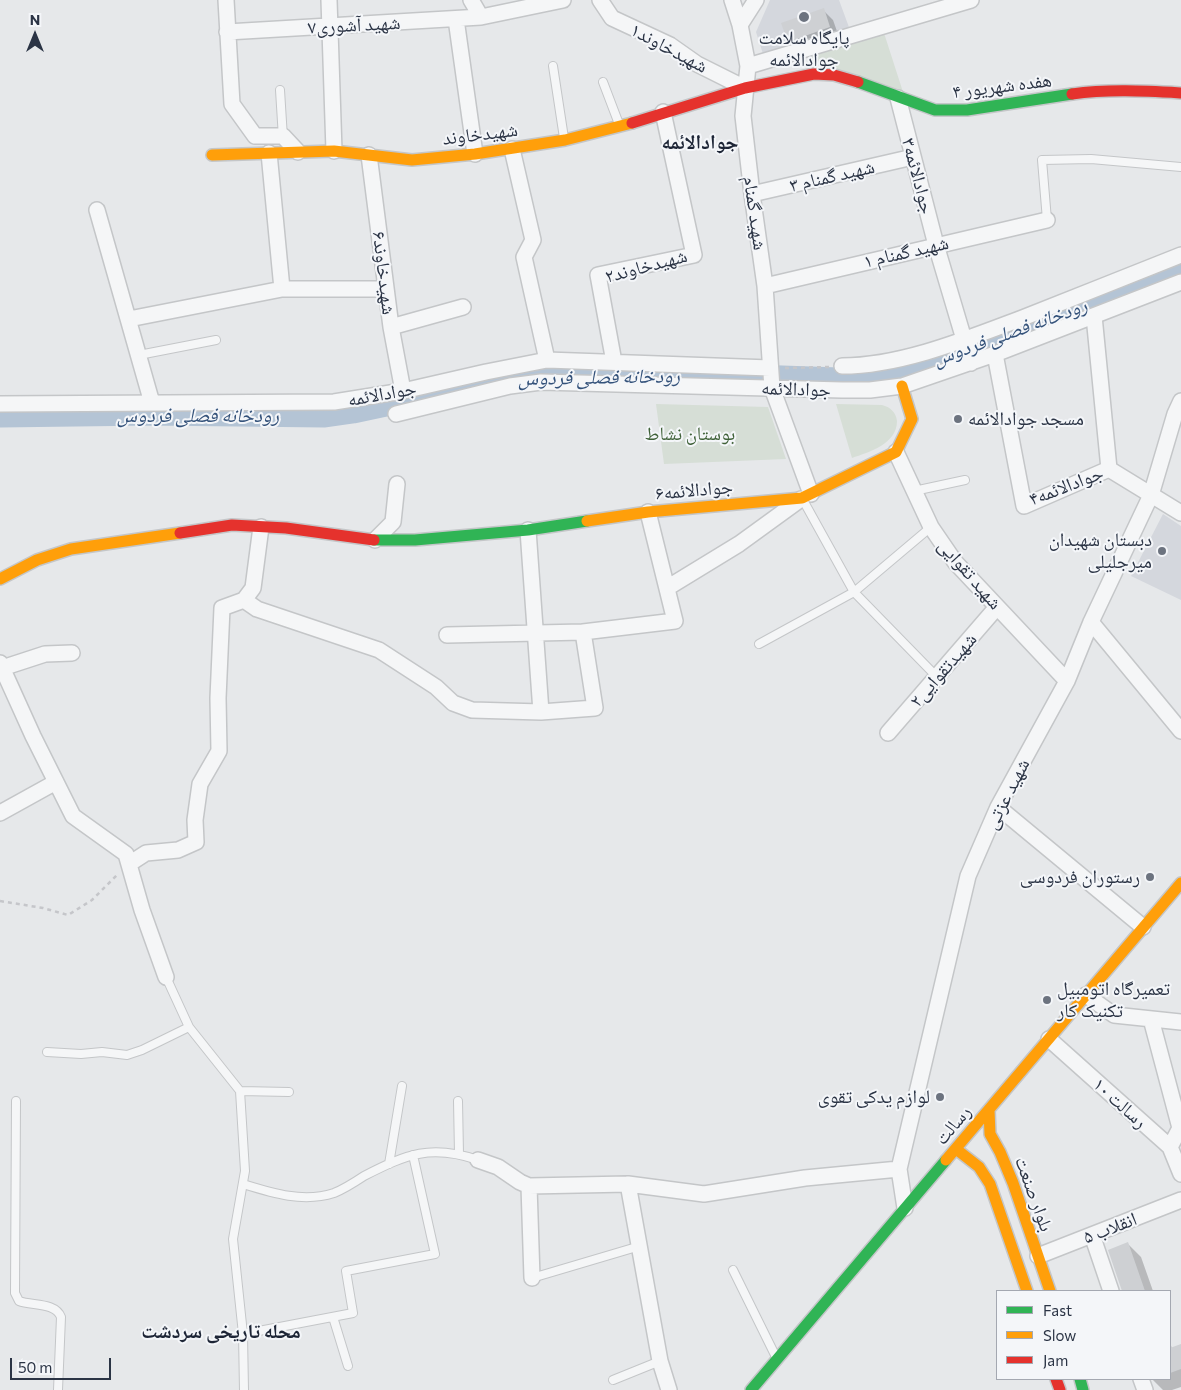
<!DOCTYPE html>
<html>
<head>
<meta charset="utf-8">
<style>
  body { margin:0 }
  #map { position:relative; width:1181px; height:1390px; overflow:hidden; background:#e6e8ea; font-family:Commissioner,sans-serif }
  canvas { display:block }
  .legend { position:absolute; left:996px; top:1290px; width:175px; height:90px; box-sizing:border-box; background:#f4f6f9; border:1px solid #a4a8b1; margin:0; padding:6px 9px; list-style:none; font-size:15px; color:#2b3445 }
  .legend li { display:flex; align-items:center; gap:10px; height:25px }
  .legend b { width:25px; border:1px solid #a4a8b1 }
  .north { position:absolute; left:10px; top:10px; width:50px; height:50px; -webkit-text-stroke:4px #f4f6f9; paint-order:stroke; rotate:0deg; font-size:14px; font-weight:700; line-height:20px; text-align:center; color:#2b3445 }
  .north::after { content:''; display:block; margin:auto; width:18px; height:22px; background:#2b3445; clip-path:polygon(50% 0,100% 100%,50% 72%,0 100%) }
  .scale { position:absolute; left:10px; top:1358px; width:101px; height:22px; box-sizing:border-box; border:2px solid #2b3445; border-top:0; padding-left:6px; font-size:15px; line-height:18px; white-space:nowrap; color:#2b3445; -webkit-text-stroke:4px #f4f6f9; paint-order:stroke }
</style>
</head>
<body>
<div id="map">
<canvas width="1181" height="1390"></canvas>
<ul class="legend">
<li><b style="height:6px;background:#30b455"></b>Fast</li>
<li><b style="height:6px;background:#ff9f0a"></b>Slow</li>
<li><b style="height:6px;background:#e5322d"></b>Jam</li>
</ul>
<div class="north">N</div>
<div class="scale">50 m</div>
</div>
<script>
const ctx = document.querySelector('canvas').getContext('2d');
ctx.lineJoin = 'round';
function fillPath(path, color) { ctx.fillStyle = color; ctx.fill(path, 'evenodd'); }
function trace(path, color, width, dash) { ctx.strokeStyle = color; ctx.lineWidth = width; ctx.lineCap = dash ? 'butt' : 'round'; ctx.setLineDash(dash || []); ctx.stroke(path); }
function drawText(font, color, halo, rows, align = 'center') {
  ctx.font = font + ' Commissioner,"Noto Naskh Arabic",sans-serif'; ctx.lineWidth = 4; ctx.setLineDash([]); ctx.textBaseline = 'middle'; ctx.strokeStyle = halo; ctx.fillStyle = color; for (const [text, x, y, turn = 0] of rows) {
    ctx.save(); ctx.translate(x, y); ctx.rotate((+turn || 0) * Math.PI / 180); ctx.textAlign = isNaN(turn) ? turn : align; if (halo) ctx.strokeText(text, 0, 0); ctx.fillText(text, 0, 0); ctx.restore();
  }
}
fillPath(new Path2D(`
  M770,0H839L850,30L764,57L756,32Z
  M1163,514L1181,526V600L1131,576Z`), '#d4d7dd');
fillPath(new Path2D(`
  M884,33L903,92L815,67L811,55Z
  M656,404L768,407L786,459L664,464Z
  M836,404L882,405C890,407 896,412 897,421C897,444 869,452 852,458Z`), '#d6ded6');
fillPath(new Path2D(`
  M823,10L833,20L839,37L799,51L789,41Z
  M1128,1244L1141,1257L1153,1291H1123L1110,1250Z
  M1170,1342L1172,1349L1181,1346V1387L1172,1390H1163L1152,1379H1170Z`), '#0003');
trace(new Path2D(`
  M0,415L152,413L325,415L353,411L531,373L610,372L868,381L886,377L960,352L1181,268`), '#b4c4d5', 25);
fillPath(new Path2D(`
  M824,8L830,27L788,42L781,23Z
  M1128,1242L1145,1291H1122L1108,1250Z
  M1181,1344V1369L1170,1373V1348Z`), '#ced0d3');
const lane = new Path2D(`
  M553,66L564,138
  M603,82L619,124
  M280,90L283,138
  M1047,220L1042,160L1091,159L1181,167
  M139,355L216,340
  M914,491L965,480
  M803,500L854,592L936,676
  M759,644L854,592L931,527
  M166,977L189,1027L240,1091L245,1171L233,1239L243,1334L244,1390
  M47,1052L81,1054L102,1052L127,1055L142,1050L189,1027
  M240,1091L289,1092
  M16,1101L15,1293L19,1301C32,1306 55,1302 61,1317L58,1390
  M458,1101L459,1154
  M389,1164L402,1086
  M243,1184C272,1193 303,1203 334,1193C344,1189 355,1182 364,1176C407,1154 431,1144 478,1160
  M733,1270L775,1355
  M532,1278L640,1246
  M333,1317L348,1366
  M243,1334L353,1313L346,1271L435,1254L413,1155
  M613,1380L660,1361`);
const street = new Path2D(`
  M226,0L232,104L255,136H283L298,152
  M329,0L334,151
  M471,0L481,17
  M600,0L612,18L670,45L697,64L745,88
  M732,0L740,25L748,66L743,116L752,194L765,286L772,388L811,494
  M456,19L475,154
  M740,25L756,0
  M227,32L481,17L563,0
  M748,66L971,0
  M898,98L936,245L971,363
  M512,149L533,240L524,257L547,360
  M269,153L282,289
  M369,155L391,327L403,391
  M752,194L913,157
  M97,210L152,403
  M765,286L1047,220
  M1094,316L1109,469L1181,513
  M129,319L282,289H386
  M391,327L463,307
  M995,354L1024,506L1109,469
  M614,362L598,275L694,255L663,112
  M842,366C902,366 969,338 1025,317C1077,296 1129,276 1181,255
  M0,404L334,402L403,391L486,372L547,360L770,368
  M396,414L510,386L541,382L842,390H870L902,386L995,354L1181,282
  M896,452L931,527L955,562L1067,681
  M528,530L541,712
  M375,540L393,522L397,484
  M667,588L739,544L801,499
  M244,600L257,609L379,650L436,687L453,703L472,710L541,712L595,708L583,632
  M1091,622L1181,731
  M447,635L583,632L675,621L648,512
  M0,663L33,736L73,816L126,854L142,910L166,977
  M2,668L45,654L72,653
  M888,733L997,607
  M998,807L1143,927
  M0,813L56,782
  M129,864L146,853L178,850L196,842L195,820L200,784L219,751L218,698L222,608L244,600L253,588L261,527
  M1086,995L1114,1015L1181,1022
  M1151,1019L1180,1128L1170,1147
  M1049,1039L1170,1147L1181,1174
  M478,1160L498,1167L520,1182L529,1186L628,1184L704,1194L805,1178L899,1169
  M628,1184L660,1361L669,1390
  M529,1186L532,1278
  M905,1208L899,1169L968,876L998,807L1067,681L1091,622L1151,495L1175,414L1181,401
  M1092,1235L1111,1291
  M1038,1256L1181,1200
  M1141,1379L1145,1390`);
const fast = new Path2D(`
  M858,82L935,110H967L1072,94
  M374,540H415L528,530L587,521
  M1080,1379L1083,1390
  M751,1390L946,1160`);
const slow = new Path2D(`
  M212,155L334,151L412,160L475,154L565,140L632,123
  M587,521L648,512L802,498L896,452L912,419L902,386
  M0,579L37,560L71,549L180,533
  M989,1110L990,1134L1000,1152L1013,1183L1050,1291
  M956,1149L979,1167L990,1184L1027,1291
  M946,1160L1181,883`);
const jam = new Path2D(`
  M1072,94C1108,89 1144,91 1181,93
  M632,123L745,88L814,74L834,75L858,82
  M180,533L232,525L286,528L374,540
  M1056,1379L1060,1390`);
trace(lane, '#c4c6c8', 10);
trace(street, '#c4c6c8', 18);
trace(fast, '#c4c6c8', 14);
trace(slow, '#c4c6c8', 14);
trace(jam, '#c4c6c8', 14);
trace(new Path2D(`
  M785,368L829,367
  M0,901L43,908L68,915L92,900L117,875`), '#c5c6ca', 2.5, [4, 4]);
trace(lane, '#f5f6f7', 8);
trace(street, '#f5f6f7', 15);
trace(fast, '#30b455', 11);
trace(slow, '#ff9f0a', 11);
trace(jam, '#e5322d', 11);
for (const [x, y, r, color] of [
  [804,17,6,"#6c737f"],
  [958,419,5,"#6c737f"],
  [1162,551,5,"#6c737f"],
  [1150,877,5,"#6c737f"],
  [1047,1000,5,"#6c737f"],
  [940,1097,5,"#6c737f"]
]) { const dot = new Path2D(); dot.arc(x, y, r, 0, 2 * Math.PI); ctx.fillStyle = color; ctx.fill(dot); trace(dot, '#f4f6f9', 2); }
drawText('19px', '#2b3445', '#f4f6f9', [
  ["شهید آشوری۷",354,25,-3],
  ["شهیدخاوند۱",669,48,28],
  ["هفده شهریور ۴",1002,86,-7],
  ["شهیدخاوند",480,134,-7],
  ["شهید گمنام ۳",832,176,-13],
  ["جوادالائمه۳",918,176,75],
  ["شهید گمنام",755,213,82],
  ["شهید گمنام ۱",906,252,-13],
  ["شهیدخاوند۲",646,266,-15],
  ["شهیدخاوند۶",384,273,83],
  ["جوادالائمه",796,389,2],
  ["جوادالائمه",382,394,-10],
  ["جوادالائمه۴",1066,486,-21],
  ["جوادالائمه۶",694,490,-5],
  ["شهید تقوایی",970,574,49],
  ["شهیدتقوایی۲",943,670,-49],
  ["شهید عزتی",1007,794,-63],
  ["رسالت ۱۰",1120,1103,42],
  ["رسالت",953,1125,-50],
  ["بلوار صنعت",1034,1194,70],
  ["انقلاب ۵",1110,1228,-21]
]);
drawText('19px', '#2b3445', '#f4f6f9', [
  ["پایگاه سلامت",804,38,"center"],
  ["جوادالائمه",804,60,"center"],
  ["مسجد جوادالائمه",968,419,"left"],
  ["دبستان شهیدان",1152,540],
  ["میرجلیلی",1152,562],
  ["رستوران فردوسی",1140,877],
  ["تعمیرگاه اتومبیل",1057,989,"left"],
  ["تکنیک کار",1057,1011,"left"],
  ["لوازم یدکی تقوی",930,1097]
], 'right');
drawText('19px', '#3f6138', '#f4f6f9', [
  ["بوستان نشاط",690,434]
]);
drawText('bold 20px', '#1d2536', '#f4f6f9', [
  ["جوادالائمه",700,142],
  ["محله تاریخی سردشت",221,1331]
]);
drawText('italic 20px', '#34527a', '#f4f6f9', [
  ["رودخانه فصلی فردوس",1010,332,-20],
  ["رودخانه فصلی فردوس",599,377,-1],
  ["رودخانه فصلی فردوس",198,415]
]);
</script>
</body>
</html>
